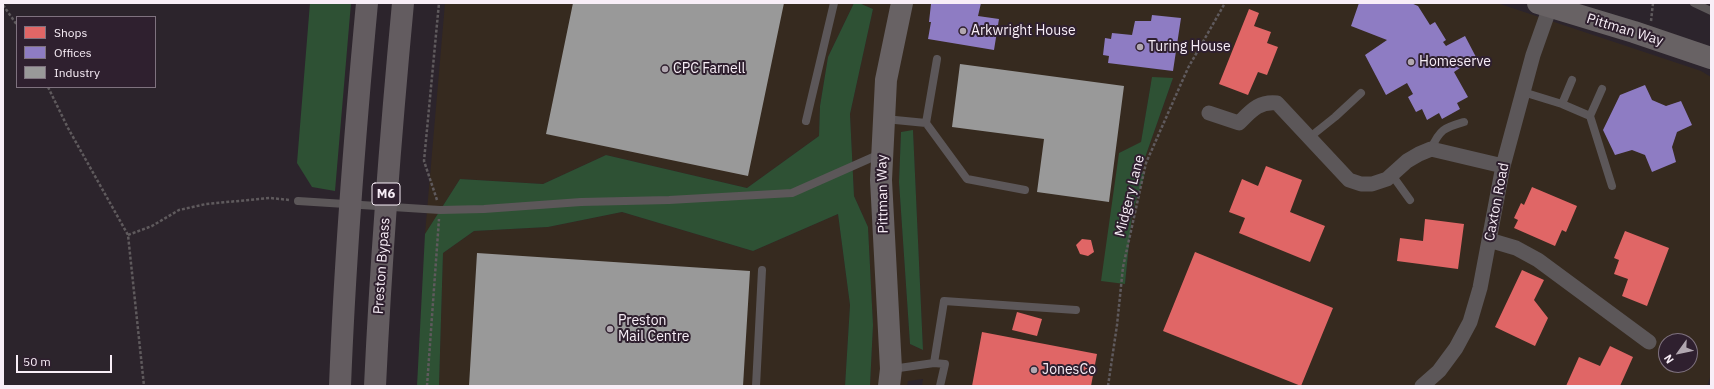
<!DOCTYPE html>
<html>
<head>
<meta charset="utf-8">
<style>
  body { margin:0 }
  #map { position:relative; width:1714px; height:389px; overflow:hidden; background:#2c242c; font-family:"IBM Plex Sans",sans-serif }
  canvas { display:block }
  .frame { position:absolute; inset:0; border:4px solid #f8eef7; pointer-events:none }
  .legend { position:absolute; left:16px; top:16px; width:140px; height:72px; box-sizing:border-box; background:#2f202f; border:1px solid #7f727f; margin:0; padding:5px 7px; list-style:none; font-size:12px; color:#f8eef7 }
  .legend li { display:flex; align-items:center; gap:8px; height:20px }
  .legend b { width:20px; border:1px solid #7f727f }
  .north { position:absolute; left:1658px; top:333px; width:40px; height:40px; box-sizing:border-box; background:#2f202f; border:1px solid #7f727f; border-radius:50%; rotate:237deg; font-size:11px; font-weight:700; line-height:16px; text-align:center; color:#f8eef7 }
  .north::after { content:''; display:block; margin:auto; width:14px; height:18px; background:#b1a7b0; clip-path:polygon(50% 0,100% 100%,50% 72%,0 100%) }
  .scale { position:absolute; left:16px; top:355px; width:96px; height:18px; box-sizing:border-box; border:2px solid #f8eef7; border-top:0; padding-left:5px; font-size:12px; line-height:14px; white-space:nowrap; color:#f8eef7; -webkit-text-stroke:3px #2f202f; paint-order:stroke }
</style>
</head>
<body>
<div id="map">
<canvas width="1714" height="389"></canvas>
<div class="frame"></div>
<ul class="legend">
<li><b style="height:11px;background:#e06666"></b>Shops</li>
<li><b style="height:11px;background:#8e7cc3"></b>Offices</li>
<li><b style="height:11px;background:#999"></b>Industry</li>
</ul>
<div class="north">N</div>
<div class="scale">50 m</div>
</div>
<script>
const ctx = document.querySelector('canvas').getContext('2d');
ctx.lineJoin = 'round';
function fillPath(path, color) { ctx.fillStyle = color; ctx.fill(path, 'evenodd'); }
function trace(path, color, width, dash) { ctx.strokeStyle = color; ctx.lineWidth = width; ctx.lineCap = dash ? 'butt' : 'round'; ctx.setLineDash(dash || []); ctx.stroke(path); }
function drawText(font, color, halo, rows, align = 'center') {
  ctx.font = font + ' "IBM Plex Sans",sans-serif'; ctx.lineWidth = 4; ctx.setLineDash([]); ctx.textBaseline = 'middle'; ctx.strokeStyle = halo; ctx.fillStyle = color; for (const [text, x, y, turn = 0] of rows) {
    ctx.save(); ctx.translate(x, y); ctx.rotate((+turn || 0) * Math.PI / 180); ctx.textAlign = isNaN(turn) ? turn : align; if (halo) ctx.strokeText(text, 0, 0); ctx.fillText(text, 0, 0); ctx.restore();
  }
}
fillPath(new Path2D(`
  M445,3H854L828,57L820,106L819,136L747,188L606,155L543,184L460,179L425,234Z
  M859,3H1497L1701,71L1711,77V375L1707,386H922L923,379L908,381L907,386H870L873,325L868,227L854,196L850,114L873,9ZM1172,81L1141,169L1144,176L1132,214L1125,284L1119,153L1141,143L1151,83ZM913,131L923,349V350L910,344L899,182L901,132ZM1666,341H1690V365H1666Z
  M622,212L753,251L838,214L850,305L845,386H439L443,253L474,231L548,227Z`), '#362a1f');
fillPath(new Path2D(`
  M310,3H351L335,191L312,187L297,163Z
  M854,3H859L873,9L850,114L854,196L868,227L873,325L870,386H845L850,305L838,214L753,251L622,212L548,227L474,231L443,253L439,386H417L425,234L460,179L543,184L606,155L747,188L819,136L820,106L828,57Z
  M1152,77L1173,78L1141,169L1144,176L1132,214L1125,284L1101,281L1119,153L1141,142Z
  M913,130L923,350L910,344L899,182L901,132Z`), '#2e5134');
fillPath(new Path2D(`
  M1249,9L1259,13L1254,26L1271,32L1267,43L1278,47L1267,75L1258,72L1248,95L1219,84Z
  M1266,166L1302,180L1290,212L1325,226L1310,262L1239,233L1245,218L1229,212L1242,179L1258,186Z
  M1532,187L1577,206L1566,232L1562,230L1555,246L1514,228L1518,220L1514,218L1521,203L1524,205Z
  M1425,219L1464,224L1458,269L1397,261L1400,238L1423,241Z
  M1625,231L1669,248L1647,306L1622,296L1628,279L1614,274L1619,260L1614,258Z
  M1082,239L1091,240L1094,252L1088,256L1080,254L1076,245Z
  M1195,252L1333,308L1301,386L1163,331Z
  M1522,270L1544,280L1534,300L1548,318L1535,346L1495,327Z
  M1017,312L1042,319L1037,336L1012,330Z
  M982,332L1097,354L1091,386H972Z
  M1610,346L1633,357L1620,386H1566L1579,357L1600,366Z`), '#e06666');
fillPath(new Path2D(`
  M981,3L978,16L999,19L994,50L928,39L931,22H929L931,4Z
  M1359,3H1411L1418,6L1430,25L1435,22L1446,40L1443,42L1446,46L1465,36L1476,57L1454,72L1468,97L1457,103L1460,109L1442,119L1439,113L1427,120L1422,109L1416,112L1408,97L1413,94L1407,83L1386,95L1365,55L1387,40L1351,26Z
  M1152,15L1181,18L1173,71L1108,63L1109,56L1103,55L1105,38L1111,39L1112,33L1132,35L1135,21H1151Z
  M1645,85L1652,100L1666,106L1681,101L1692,125L1677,132L1672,147L1676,162L1652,172L1645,155L1632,150L1615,155L1603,130L1620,95Z`), '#8e7cc3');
fillPath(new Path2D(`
  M573,3H784L748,176L546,134Z
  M960,64L1124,86L1109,202L1037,192L1044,139L952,127Z
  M477,253L750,271L743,386H469Z`), '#999');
trace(new Path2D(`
  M3,5L17,25
  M1651,21L1653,3
  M48,87L68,128L128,235L144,386
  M437,200L424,161L439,3
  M128,235L152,226L179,210L206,204L270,198L290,200
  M427,386L439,219
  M1108,386L1117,325L1123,267L1146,163L1188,68L1225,3`), '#5f5a5d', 2.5, [3, 2]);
trace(new Path2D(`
  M1694,3L1711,11
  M1523,92L1562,104L1590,116L1612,186
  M1562,104L1572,80
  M1590,116L1602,89
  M885,119L926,123L937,59
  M806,121L834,3
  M926,123L967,179L1025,190
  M1310,137L1335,117L1361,93
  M1431,149C1440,129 1444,128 1464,122
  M1392,175L1410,200
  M298,201L440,210L484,209L581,202L669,200L792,193L880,154
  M934,363L944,301L1076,310
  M892,369L934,363L945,364L940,386
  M756,386L762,270`), '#5c5759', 8);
trace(new Path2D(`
  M1209,113L1239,123C1251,111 1259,101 1277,103L1349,180L1361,184H1372L1387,179L1407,161L1419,154L1431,149L1503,166
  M1489,240L1516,248L1538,260L1649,342
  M1422,386L1439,371L1456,348L1470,322L1480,288L1503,166L1533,55L1550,7`), '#5c5759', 15);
trace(new Path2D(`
  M1538,3L1634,32L1711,58
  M889,386L891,369L881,180L886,80L902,3`), '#686264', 22);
trace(new Path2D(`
  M340,386C345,258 355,131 367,3
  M375,386C381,258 391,130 403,3`), '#635c60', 22);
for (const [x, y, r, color] of [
  [963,31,4,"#b1a7b0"],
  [1140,47,4,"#b1a7b0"],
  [1411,62,4,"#b1a7b0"],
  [665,69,4,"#b1a7b0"],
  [610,329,4,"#b1a7b0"],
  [1034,370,4,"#b1a7b0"]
]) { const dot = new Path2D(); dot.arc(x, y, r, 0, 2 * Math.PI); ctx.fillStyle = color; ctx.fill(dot); trace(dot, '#2f202f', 1.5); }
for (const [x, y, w] of [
  [386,194,28]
]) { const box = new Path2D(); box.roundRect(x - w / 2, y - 11, w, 22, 3); ctx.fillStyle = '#2f202f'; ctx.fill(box); trace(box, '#f8eef7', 1); }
drawText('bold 13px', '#f8eef7', null, [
  ["M6",386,194]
]);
drawText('14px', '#f8eef7', '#2f202f', [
  ["Pittman Way",1625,30,17],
  ["Pittman Way",883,194,-91],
  ["Midgery Lane",1130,196,-76],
  ["Caxton Road",1497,202,-79],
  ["Preston Bypass",382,266,-86]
]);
drawText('14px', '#f8eef7', '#2f202f', [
  ["Arkwright House",971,31],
  ["Turing House",1148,47],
  ["Homeserve",1419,62],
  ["CPC Farnell",673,69],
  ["Preston",618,321],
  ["Mail Centre",618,337],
  ["JonesCo",1042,370]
], 'left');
</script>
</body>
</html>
